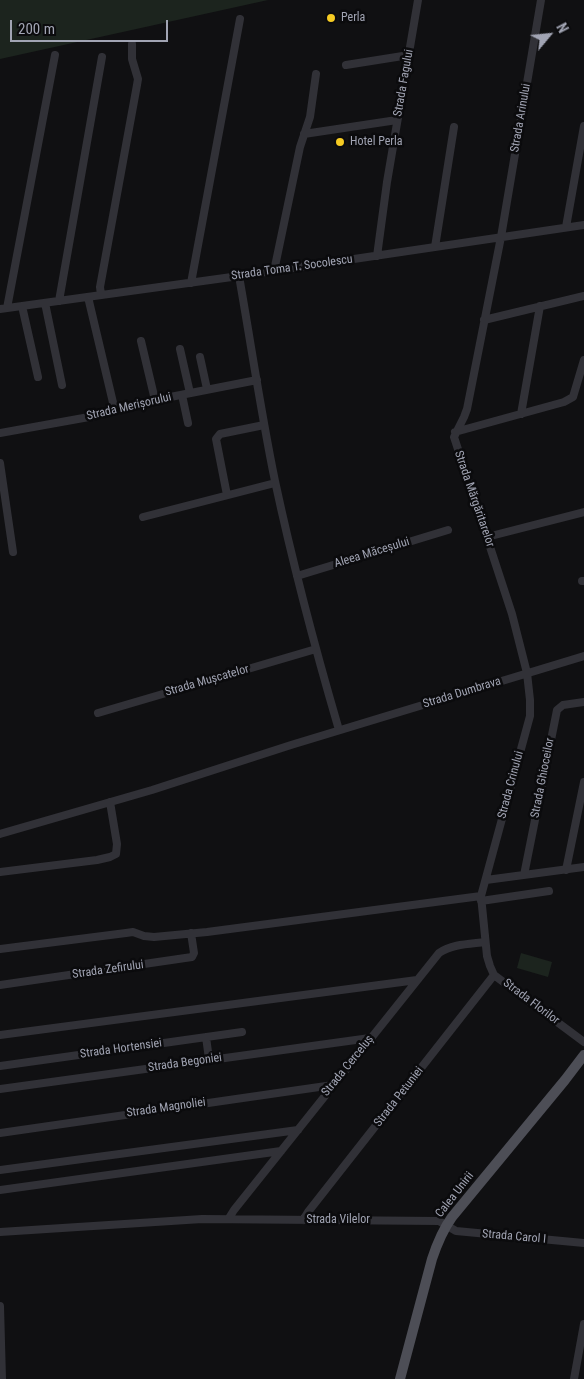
<!DOCTYPE html>
<html>
<head>
<meta charset="utf-8">
<style>
  body { margin:0 }
  #map { position:relative; width:584px; height:1379px; overflow:hidden; background:#101012; font-family:"Roboto Condensed",sans-serif }
  canvas { display:block }
  .north { position:absolute; left:524px; top:10px; width:50px; height:50px; -webkit-text-stroke:4px #0b0b0d; paint-order:stroke; rotate:62deg; font-size:14px; font-weight:700; line-height:20px; text-align:center; color:#a1a4b3 }
  .north::after { content:''; display:block; margin:auto; width:18px; height:22px; background:#a1a4b3; clip-path:polygon(50% 0,100% 100%,50% 72%,0 100%) }
  .scale { position:absolute; left:10px; top:20px; width:158px; height:22px; box-sizing:border-box; border:2px solid #a1a4b3; border-top:0; padding-left:6px; font-size:15px; line-height:18px; white-space:nowrap; color:#a1a4b3; -webkit-text-stroke:4px #0b0b0d; paint-order:stroke }
</style>
</head>
<body>
<div id="map">
<canvas width="584" height="1379"></canvas>
<div class="north">N</div>
<div class="scale">200 m</div>
</div>
<script>
const ctx = document.querySelector('canvas').getContext('2d');
ctx.lineJoin = 'round';
function fillPath(path, color) { ctx.fillStyle = color; ctx.fill(path, 'evenodd'); }
function trace(path, color, width, dash) { ctx.strokeStyle = color; ctx.lineWidth = width; ctx.lineCap = dash ? 'butt' : 'round'; ctx.setLineDash(dash || []); ctx.stroke(path); }
function drawText(font, color, halo, rows, align = 'center') {
  ctx.font = font + ' "Roboto Condensed",sans-serif'; ctx.lineWidth = 5; ctx.setLineDash([]); ctx.textBaseline = 'middle'; ctx.strokeStyle = halo; ctx.fillStyle = color; for (const [text, x, y, turn = 0] of rows) {
    ctx.save(); ctx.translate(x, y); ctx.rotate((+turn || 0) * Math.PI / 180); ctx.textAlign = isNaN(turn) ? turn : align; if (halo) ctx.strokeText(text, 0, 0); ctx.fillText(text, 0, 0); ctx.restore();
  }
}
fillPath(new Path2D(`
  M0,0H268L0,59Z
  M521,953L552,962L548,977L517,968Z`), '#1c241e');
trace(new Path2D(`
  M541,0L501,237L467,409L464,417L454,437L512,614L527,673L530,700V716L481,896L487,956L490,966L494,975L584,1042
  M346,65L409,55
  M304,134L397,120
  M566,227L584,126
  M435,247L454,127
  M377,256L387,182L418,0
  M274,271L300,147L310,117L316,74
  M239,276C251,344 261,413 275,481C293,565 315,648 339,730
  M191,283L240,19
  M101,295L100,287L137,85L138,79L132,59V44
  M88,297L115,411
  M59,301L102,57
  M45,303L62,385
  M22,306L38,377
  M7,308L55,55
  M0,309L239,276L584,225
  M484,320L584,296
  M141,341L155,400
  M180,349L190,393
  M200,357L207,389
  M182,395L188,423
  M521,414L540,306
  M455,432L564,402L573,397L584,360
  M0,433L89,417L115,411L155,400L257,380
  M0,463L13,552
  M227,495L216,439L220,434L264,425
  M143,517L275,483
  M487,537L584,512
  M297,576L448,530
  M582,581H584
  M98,713L316,649
  M0,834L152,790L291,745L584,656
  M566,870L584,782
  M0,872L97,860L110,857L116,854L117,844L110,802
  M524,875L557,710L563,705L584,702
  M486,880L584,867
  M481,901L549,891
  M0,949L126,933L133,932L144,936L154,937L207,932L481,896
  M0,985L192,957L194,953L191,933
  M0,1035L417,980
  M206,1037L209,1059
  M0,1066L242,1032
  M0,1089L370,1038
  M0,1133L333,1085
  M0,1170L298,1130
  M0,1190L281,1151
  M229,1218L234,1210L439,953C452,944 469,944 485,942
  M303,1220L308,1212L494,975
  M0,1232L202,1219L439,1221L456,1231L584,1243
  M0,1306L2,1379
  M574,1379L584,1324`), '#313137', 8);
trace(new Path2D(`
  M400,1379L432,1259C437,1244 442,1231 452,1217L565,1080L584,1055`), '#4d4e56', 10);
for (const [x, y, r, color] of [
  [331,18,5,"#f6cb23"],
  [340,142,5,"#f6cb23"]
]) { const dot = new Path2D(); dot.arc(x, y, r, 0, 2 * Math.PI); ctx.fillStyle = color; ctx.fill(dot); trace(dot, '#0b0b0d', 2); }
drawText('12px', '#a1a4b3', '#0b0b0d', [
  ["Perla",341,18],
  ["Hotel Perla",350,142]
], 'left');
drawText('12px', '#a1a4b3', '#0b0b0d', [
  ["Strada Fagului",404,83,-80],
  ["Strada Arinului",521,118,-80],
  ["Strada Toma T. Socolescu",292,268,-8],
  ["Strada Merișorului",129,407,-13],
  ["Strada Mărgăritarelor",474,499,71],
  ["Aleea Măceșului",372,553,-17],
  ["Strada Mușcatelor",207,681,-16],
  ["Strada Dumbrava",462,693,-17],
  ["Strada Ghioceilor",543,778,-79],
  ["Strada Crinului",511,785,-75],
  ["Strada Zefirului",108,970,-8],
  ["Strada Florilor",531,1002,37],
  ["Strada Hortensiei",121,1049,-8],
  ["Strada Begoniei",185,1063,-8],
  ["Strada Cerceluș",348,1066,-51],
  ["Strada Petuniei",399,1097,-52],
  ["Strada Magnoliei",166,1108,-8],
  ["Calea Unirii",455,1195,-52],
  ["Strada Vilelor",338,1220],
  ["Strada Carol I",514,1237,5]
]);
</script>
</body>
</html>
